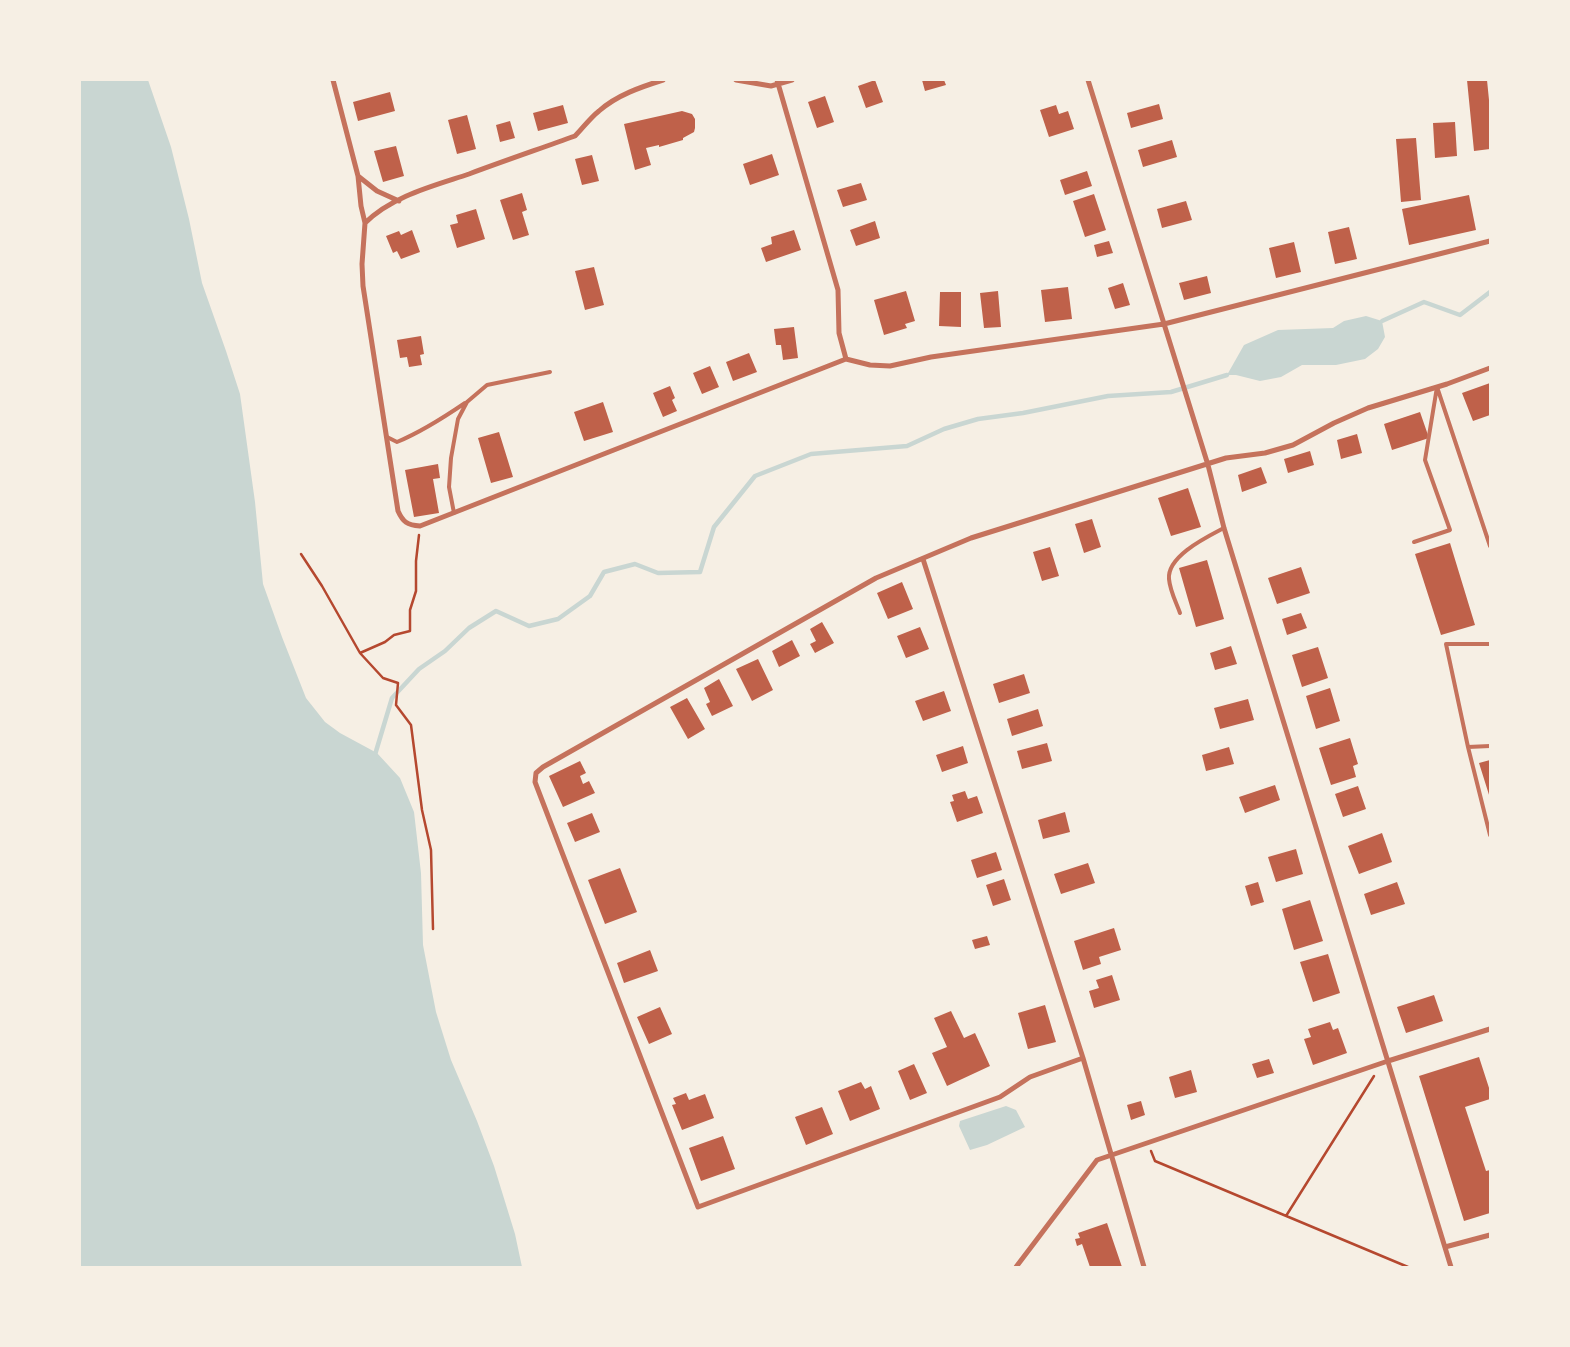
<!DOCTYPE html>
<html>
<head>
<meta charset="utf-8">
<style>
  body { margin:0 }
  #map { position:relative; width:1570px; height:1347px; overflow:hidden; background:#f6efe4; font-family:"Alegreya Sans",sans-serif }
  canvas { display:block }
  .frame { position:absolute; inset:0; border:81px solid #f6efe4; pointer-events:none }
</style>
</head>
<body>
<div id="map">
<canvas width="1570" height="1347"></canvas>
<div class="frame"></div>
</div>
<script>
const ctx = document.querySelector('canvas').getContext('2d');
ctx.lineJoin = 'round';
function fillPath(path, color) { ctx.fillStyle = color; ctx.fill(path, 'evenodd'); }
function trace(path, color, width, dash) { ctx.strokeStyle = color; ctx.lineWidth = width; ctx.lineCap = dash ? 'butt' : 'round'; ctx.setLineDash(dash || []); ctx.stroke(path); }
fillPath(new Path2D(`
  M80,80H148L171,147L189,219L202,283L226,351L240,394L255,502L263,584L282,637L306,698L325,722L340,733L377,753L400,778L414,812L421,873L423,945L436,1012L451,1060L477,1121L494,1166L515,1234L522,1267H80Z
  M1366,316L1382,321L1385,337L1378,349L1365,359L1336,365H1302L1281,377L1260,381L1236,375H1227L1244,345L1278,330L1333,328L1344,321Z
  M1006,1106L1016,1110L1025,1127L987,1145L970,1150L959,1126L960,1121Z`), '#c9d6d2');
trace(new Path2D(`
  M1382,321L1424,302L1460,315L1490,292
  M374,758L392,698L419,669L445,651L469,628L496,611L529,626L558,619L590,596L604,572L635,564L658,573L700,572L714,527L755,476L811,454L907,446L944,429L978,419L1023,413L1108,396L1171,392L1227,375`), '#c9d6d2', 4.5);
fillPath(new Path2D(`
  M875,80L883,102L866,108L858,86Z
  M922,80H944L946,85L925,91Z
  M1467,80H1487L1490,110V149L1474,151Z
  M390,92L395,111L358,121L353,102Z
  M825,96L834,122L817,128L808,102Z
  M1159,104L1163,119L1131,128L1127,113Z
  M563,105L568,123L538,131L533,113Z
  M1056,105L1059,114L1068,111L1074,129L1049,137L1040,110Z
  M682,111L692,114L695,119V128L694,132L683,138V140L659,147V145L646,148L651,165L635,170L624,124Z
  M467,115L476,149L457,154L448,120Z
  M510,121L515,138L500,142L496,125Z
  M1455,122L1457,156L1435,158L1433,123Z
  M1416,138L1421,200L1401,202L1396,139Z
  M1172,140L1177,157L1143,167L1138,150Z
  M396,146L404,176L383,182L374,151Z
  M772,154L779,175L750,185L743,164Z
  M592,155L599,181L582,185L575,159Z
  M1087,171L1092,186L1065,195L1060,180Z
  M861,183L867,200L843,207L837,190Z
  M522,193L527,210L522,212L529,235L513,240L500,200Z
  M1094,194L1106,230L1085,237L1073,201Z
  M1469,195L1476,230L1409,245L1402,209Z
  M1186,201L1192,220L1162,228L1157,209Z
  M476,209L485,239L457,248L450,225L458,223L456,215Z
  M875,221L880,238L856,246L850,230Z
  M1349,227L1357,259L1335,264L1328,232Z
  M412,230L420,252L401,259L397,251L393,253L386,236L399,231L401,235Z
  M794,230L801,250L766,262L761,248L772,244L771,237Z
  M1109,241L1113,253L1097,257L1094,245Z
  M1294,242L1301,272L1276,278L1269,248Z
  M594,267L604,305L585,310L575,271Z
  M1207,276L1211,293L1184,300L1179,283Z
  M1123,283L1130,305L1115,309L1108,288Z
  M1068,287L1072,319L1045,322L1041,290Z
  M906,291L915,321L905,324L907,328L884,335L874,300Z
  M998,291L1001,327L984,328L980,293Z
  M940,292H961V327L939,326Z
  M794,327L798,358L783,360L781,345H776L774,329Z
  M421,336L424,354L420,355L422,365L409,367L407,357L400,358L397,340Z
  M749,353L757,372L733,381L726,362Z
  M710,366L719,387L702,394L693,373Z
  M1490,383V415L1473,421L1462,393Z
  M670,386L675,398L672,400L677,411L663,417L653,393Z
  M603,402L613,432L584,441L574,412Z
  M1420,412L1429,438L1392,450L1384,424Z
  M499,432L513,477L491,483L478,438Z
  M1357,434L1362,453L1341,459L1337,440Z
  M1310,451L1314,465L1288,473L1284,459Z
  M438,464L440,478L433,479L439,513L414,517L405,470Z
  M1261,467L1267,483L1242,492L1238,475Z
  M1188,488L1201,527L1171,536L1158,498Z
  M1092,519L1101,547L1084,553L1075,524Z
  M1450,543L1475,625L1441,635L1415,554Z
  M1050,547L1059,576L1042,581L1033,552Z
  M1207,560L1224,619L1196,627L1179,568Z
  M1301,567L1310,593L1277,604L1268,578Z
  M902,582L913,609L888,619L877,593Z
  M1301,613L1307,628L1287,635L1282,619Z
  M822,622L834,643L815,653L810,644L816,641L810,629Z
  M920,627L929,649L906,658L897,636Z
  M792,640L800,656L779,667L772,651Z
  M1231,646L1237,664L1215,670L1210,653Z
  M1318,647L1328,678L1302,687L1292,655Z
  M758,659L773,690L752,701L736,669Z
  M1024,674L1030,693L999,703L993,684Z
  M719,679L733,706L712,716L706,704L710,702L704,688Z
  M1330,688L1340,721L1316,729L1306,696Z
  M944,691L951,711L923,721L915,701Z
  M687,698L705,729L688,739L670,707Z
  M1248,699L1254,720L1220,729L1214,708Z
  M1038,709L1043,726L1012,736L1007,719Z
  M1350,738L1358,764L1353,766L1356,777L1331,785L1319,748Z
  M1047,743L1052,761L1022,769L1017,751Z
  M963,746L968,763L942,772L936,755Z
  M1229,747L1234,764L1206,771L1202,755Z
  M1490,760V798L1479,763Z
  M580,761L586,773L580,776L583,784L589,781L595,793L563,807L549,776Z
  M1275,785L1280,800L1245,813L1239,797Z
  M1358,786L1366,809L1343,817L1335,794Z
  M965,791L968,799L977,796L983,813L957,822L950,802L954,801L952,795Z
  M1065,812L1070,832L1043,839L1038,820Z
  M592,813L600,832L575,842L567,823Z
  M1382,833L1392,862L1359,874L1348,846Z
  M1296,849L1303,874L1276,882L1268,857Z
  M996,852L1002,870L977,878L971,860Z
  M1088,863L1095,883L1061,894L1054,874Z
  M620,868L637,912L605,924L588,880Z
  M1004,879L1011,900L993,906L986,885Z
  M1258,882L1264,902L1251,906L1245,886Z
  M1397,882L1405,904L1371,915L1364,894Z
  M1310,900L1323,941L1294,950L1282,909Z
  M1114,928L1121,950L1099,957L1101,964L1083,970L1074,941Z
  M987,936L990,945L975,949L972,940Z
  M650,950L658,971L624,983L617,963Z
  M1328,954L1340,993L1313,1002L1300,962Z
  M1112,975L1120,1000L1094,1008L1089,991L1099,988L1096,980Z
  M1434,995L1443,1021L1406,1033L1397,1007Z
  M1045,1005L1056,1042L1028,1049L1018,1013Z
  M660,1007L672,1034L649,1044L637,1017Z
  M951,1011L964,1038L975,1033L990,1066L947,1086L932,1053L947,1047L934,1018Z
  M1330,1022L1333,1030L1338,1028L1347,1053L1313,1065L1304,1039L1311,1037L1308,1029Z
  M1479,1057L1490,1091V1099L1465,1107L1486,1171L1490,1170V1213L1464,1221L1419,1076Z
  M1269,1059L1274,1073L1257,1078L1252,1064Z
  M914,1064L927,1093L910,1100L898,1071Z
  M1191,1070L1197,1092L1175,1098L1169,1077Z
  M861,1082L865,1089L871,1086L880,1109L850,1121L838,1091Z
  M686,1093L689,1100L705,1094L714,1118L682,1130L672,1105L676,1104L673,1098Z
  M1141,1101L1145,1115L1131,1120L1127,1105Z
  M822,1107L833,1134L806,1145L795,1117Z
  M723,1136L735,1169L701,1181L689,1148Z
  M1107,1223L1122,1267H1090L1082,1244L1077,1246L1075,1239L1080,1238L1078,1233Z`), '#bf614a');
trace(new Path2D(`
  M301,554L322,586L360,653L385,642L394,635L410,631V610L416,591V561L419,535
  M360,653L383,678L398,683L396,705L411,725L422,810L431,850L433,929
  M1151,1151L1155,1161L1408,1267
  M1286,1216L1374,1076`), '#b5482f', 2.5);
trace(new Path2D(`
  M1438,390L1490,546
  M387,437L397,442C421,432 443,418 465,403
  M454,513L449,487L451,458L458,419L467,402L487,385L550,372
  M1414,542L1450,530L1425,460L1437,387
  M1180,613C1176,602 1170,591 1169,579C1167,556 1207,537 1224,528
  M1490,644H1446L1468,747L1490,746
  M1468,747L1490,835`), '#c5725c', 4);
trace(new Path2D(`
  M333,80L358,176L361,206L365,223L362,264L363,286L398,511C403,522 407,525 420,526L846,359L870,365L890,366L931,357L1164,324L1490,241
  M736,80L771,86L792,80
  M777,80L838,290L839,333L846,359
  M1088,80L1208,465L1224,528L1451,1267
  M358,176L377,191L399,201
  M365,223C392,196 433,186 469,174C504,161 539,149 575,136C583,128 590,118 599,111C617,95 641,87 663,80
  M923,559L1083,1058L1144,1267
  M1083,1058L1030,1077L1000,1097L698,1207L535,782L536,773L543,767L876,578L971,538L1226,458L1265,453L1293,445L1334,423L1368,408L1447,384L1490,368
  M1445,1247L1490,1235
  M1016,1267L1097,1160L1388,1061L1490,1029`), '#c5725c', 5);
</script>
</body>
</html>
